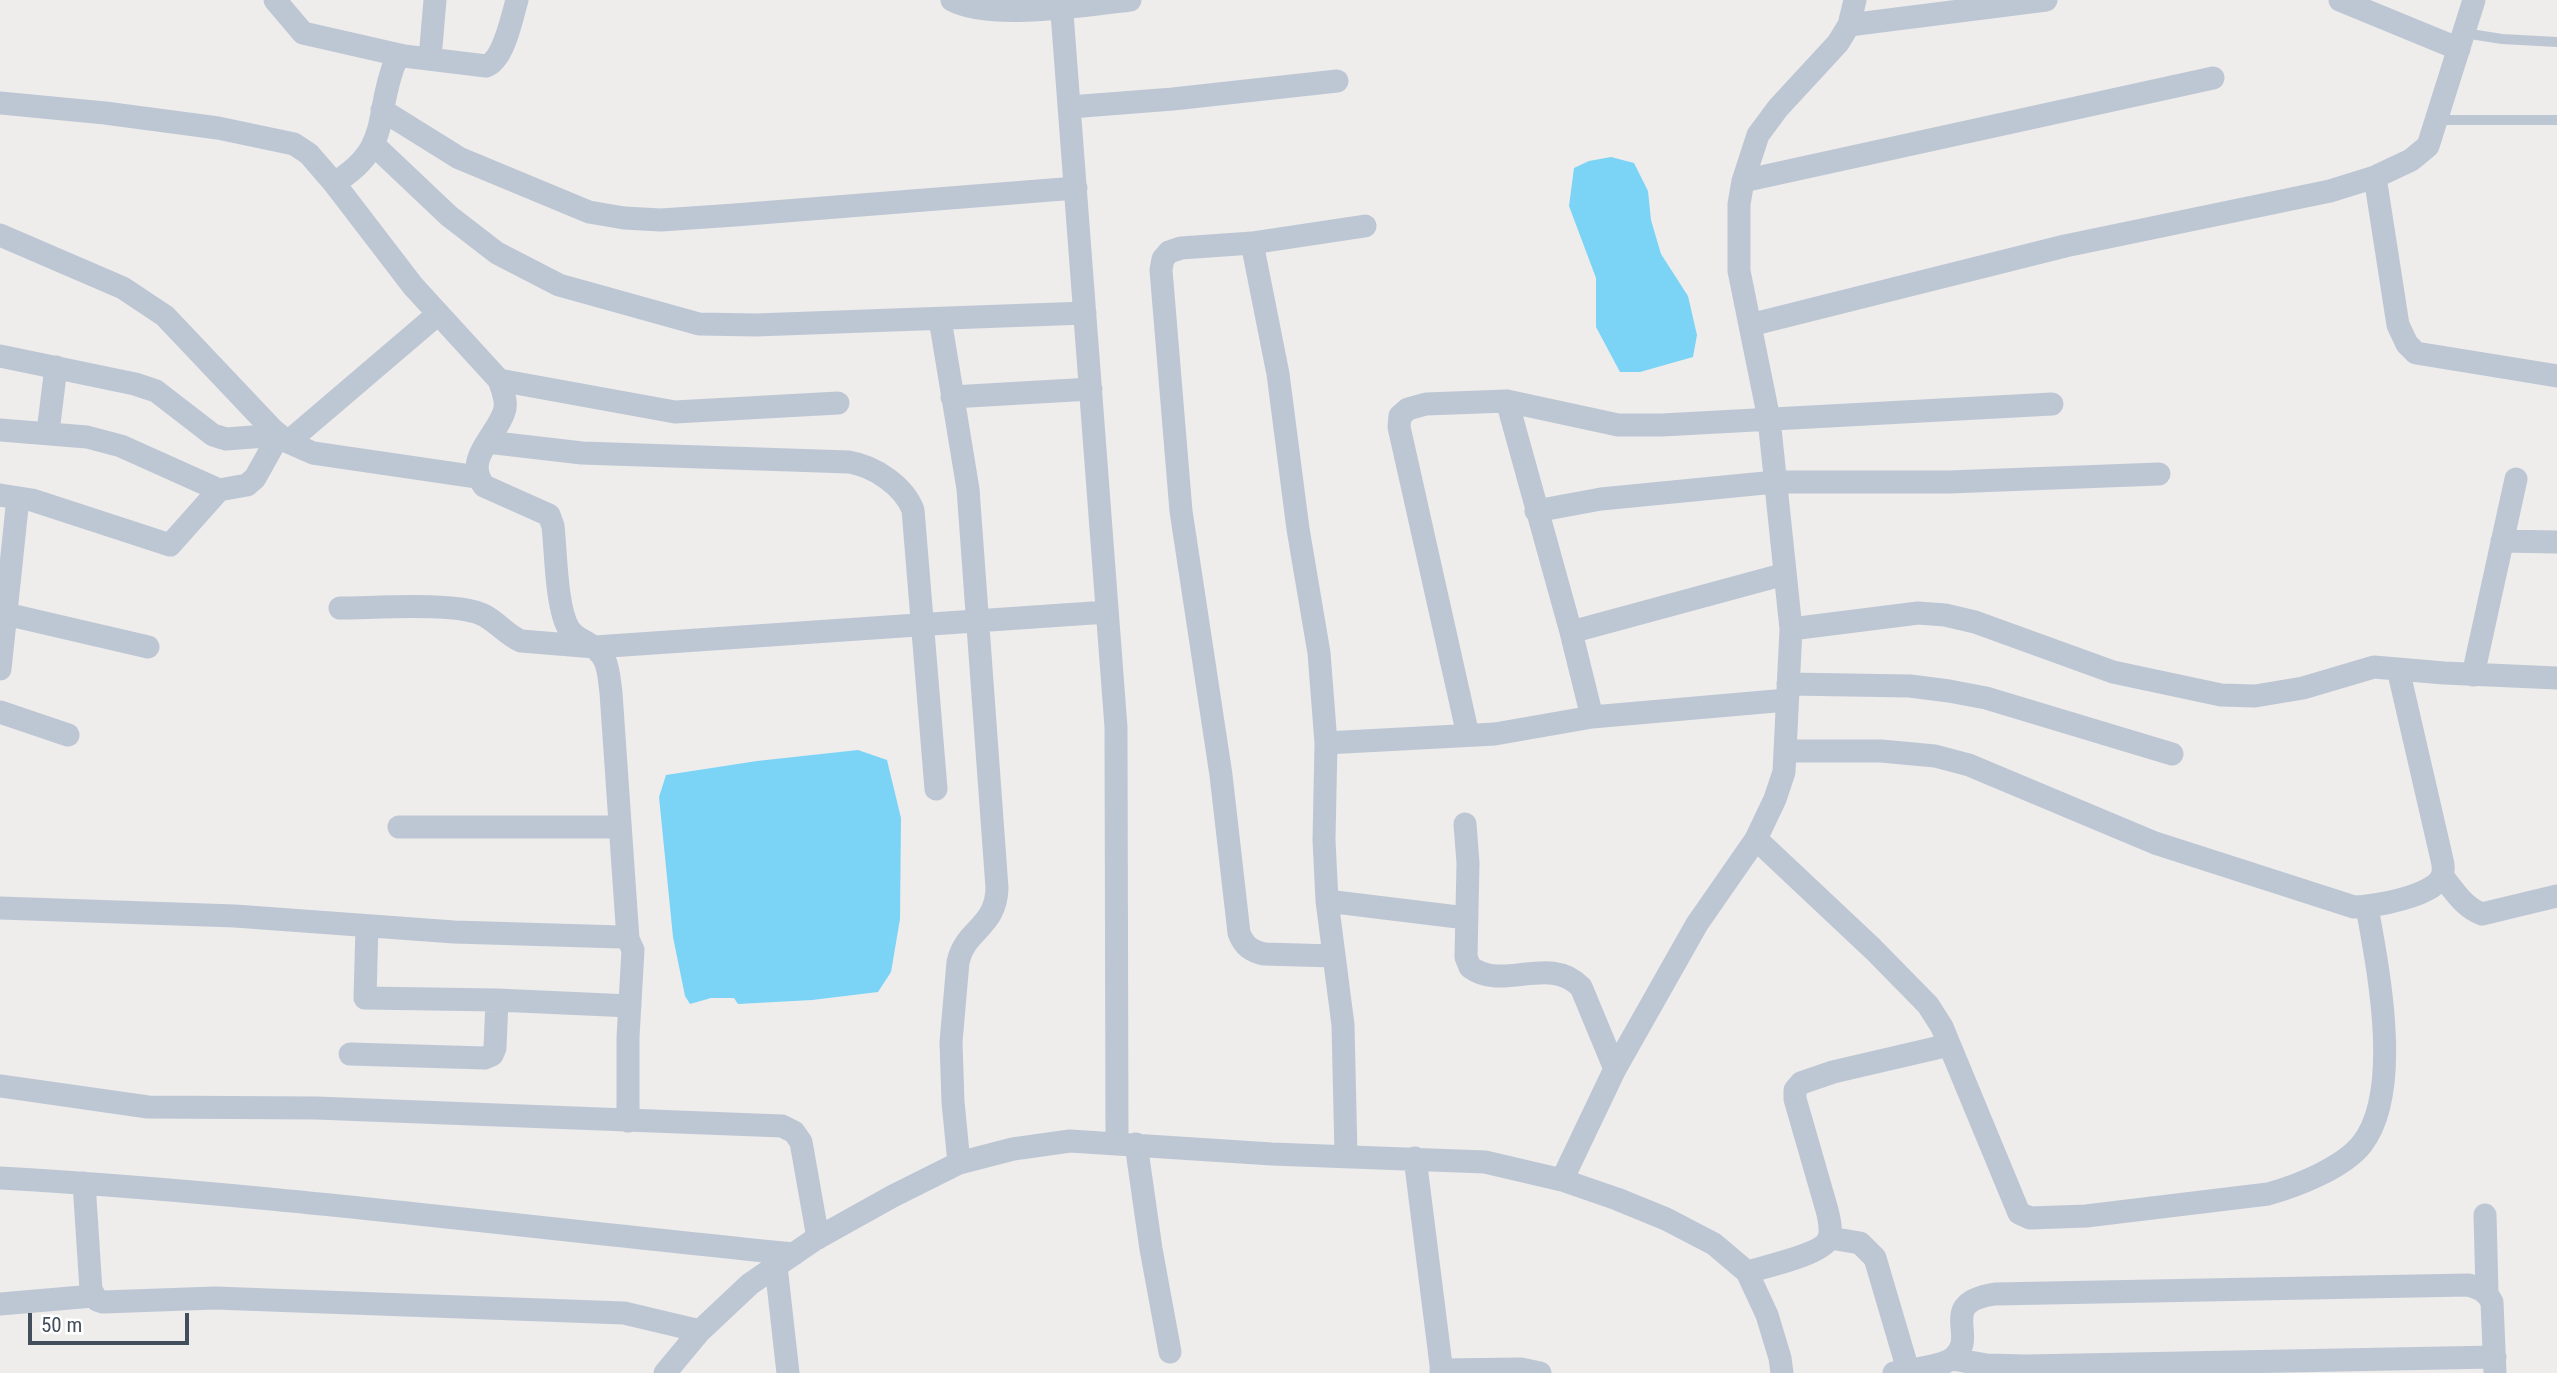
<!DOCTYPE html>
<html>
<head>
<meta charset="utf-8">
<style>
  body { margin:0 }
  #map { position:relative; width:2557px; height:1373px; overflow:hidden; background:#efecec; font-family:"Roboto Condensed",sans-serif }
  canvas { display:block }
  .scale { position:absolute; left:28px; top:1313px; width:161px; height:32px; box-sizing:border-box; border:4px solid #424e5b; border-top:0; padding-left:9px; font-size:21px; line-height:24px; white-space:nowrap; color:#424e5b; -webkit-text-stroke:5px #fff; paint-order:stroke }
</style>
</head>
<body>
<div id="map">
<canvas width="2557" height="1373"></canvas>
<div class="scale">50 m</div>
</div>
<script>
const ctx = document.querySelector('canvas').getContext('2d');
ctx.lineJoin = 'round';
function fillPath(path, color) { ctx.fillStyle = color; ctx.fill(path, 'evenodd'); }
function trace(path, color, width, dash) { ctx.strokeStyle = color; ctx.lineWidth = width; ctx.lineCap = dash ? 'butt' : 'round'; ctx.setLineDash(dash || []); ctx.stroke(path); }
fillPath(new Path2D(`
  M1611,157L1634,163L1648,191L1651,220L1661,254L1688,296L1697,335L1693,357L1640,372H1620L1596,327V278L1569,206L1574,168L1589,161Z
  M858,750L887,760L901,818L900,919L891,972L878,992L812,1000L738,1004L734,998H711L690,1004L685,996L673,937L659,797L666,775L757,761Z`), '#7bd4f6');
trace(new Path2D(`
  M2464,33L2502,39L2557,42
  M2436,120H2557`), '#bdc7d4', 10);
trace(new Path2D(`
  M275,0L303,33L404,56
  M952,0C990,21 1086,5 1130,0
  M1061,0L1116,727L1117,1143
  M2340,0L2459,49
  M1849,25L2046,0
  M430,58L435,0
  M0,103L105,113L218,128L294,144L309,154L334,183L413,286L499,380C502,389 508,402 504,412C496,437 463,459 484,486L549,515L553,526C556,552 556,608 569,629C573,635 579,639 586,642C609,655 608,669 611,693L628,939
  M1070,107L1173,99L1337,81
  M382,110L459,158L589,212L624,218L661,220L735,215L1076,188
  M374,145L449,216L497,253L559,285L699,324L756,325L1085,313
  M2375,177L2398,325L2407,344L2416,353L2557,376
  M1743,181L2213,78
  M334,183C394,147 373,114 396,60L404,56L486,66C504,60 512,17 517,0
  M0,235L123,288L165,316L273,430L288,442L313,453L477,477
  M1252,243L1278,374L1298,529L1319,653L1326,743L1324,840L1327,901L1343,1025L1346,1155
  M940,319L968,489L997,888C996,928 965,929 958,962L951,1042L953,1102L959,1163
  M1750,325L2065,246L2330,191L2375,177L2411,160L2428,146L2474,0
  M0,356L135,384L156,391L213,435L226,439L279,435
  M499,380L675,412L838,403
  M952,397L1091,389
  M1507,401L1571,632L1592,717
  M0,430L87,437L121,446L219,490
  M48,432L56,367
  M288,442L438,314
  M487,442L582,453L849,462C874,466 904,486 913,510L936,789
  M0,495L32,500L170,545L219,490L247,485L255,478L279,435
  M1536,511L1601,499L1775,482H1949L2159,474
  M2502,541L2557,542
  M340,608C374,608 453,602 481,614C496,620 506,635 521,641L595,647L1107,612
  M6,614L148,647
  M1791,629L1918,613L1945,615L1975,622L2113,672L2221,695L2255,696L2303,688L2374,667L2444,673L2557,678
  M1571,632L1785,574
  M0,669L18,498
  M2473,675L2516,479
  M1788,684L1910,686L1949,691L1986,698L2172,754
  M0,712L68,735
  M1468,735L1399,427L1400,416L1408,409L1426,404L1507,401L1618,425H1662L2052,404
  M1326,743L1495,734L1592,717L1787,700
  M1785,751H1881L1935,756L1969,765L2155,843L2354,907C2373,907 2435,896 2442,876C2444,872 2443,868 2443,864L2398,669
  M1465,824L1468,863L1466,957L1470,967C1503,992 1549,954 1581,987L1615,1069
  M399,827H620
  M1756,839L1873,949L1928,1005L1942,1027L2019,1213L2030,1218L2086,1216L2268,1194C2297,1186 2343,1168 2362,1144C2403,1091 2378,969 2367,907
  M2442,876C2454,890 2464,908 2482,914L2557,896
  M1327,901L1466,918
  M0,908L235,916L454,932L621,937L628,939L633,950L628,1037V1121
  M367,926L365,998L497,1000L630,1006
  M1334,956L1264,954C1251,951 1244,946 1239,933L1221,775L1181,511L1161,270L1163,259L1169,252L1181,248L1252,243L1365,226
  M350,1054L485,1058L492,1055L495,1048L497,1000
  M0,1086L148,1107L316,1108L782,1126L794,1132L801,1142L818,1238
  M1136,1144L1151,1249L1170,1352
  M1415,1158L1442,1373
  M0,1178C266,1193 529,1228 794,1254
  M1562,1180L1615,1069L1697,924L1756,839L1775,799L1784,772L1791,629L1769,419L1739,271V204L1743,181L1758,135L1778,108L1838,43L1849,25L1855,0
  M84,1183L91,1290L97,1300L103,1302L215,1298L624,1313L700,1331
  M2485,1215L2487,1292
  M1830,1238L1860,1243L1875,1258L1908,1370
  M776,1266L788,1373
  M1747,1272C1764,1267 1824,1254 1829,1238C1832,1229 1829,1219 1827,1210L1795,1099V1090L1801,1083L1833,1072L1949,1045
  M0,1304L93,1296
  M1952,1359L1987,1365L2026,1366L2495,1357
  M1441,1370L1521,1369L1540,1373
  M665,1373L700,1331L750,1284L814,1240L893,1196L959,1163L1013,1149L1070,1141L1272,1154L1485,1162L1562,1180L1617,1199L1666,1219L1714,1244L1747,1272L1767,1315L1780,1358L1782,1373
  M1894,1373C1908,1370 1942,1367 1953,1358C1980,1337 1935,1303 1995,1294L2468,1285C2480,1288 2486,1291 2492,1302L2495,1373`), '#bdc7d4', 23);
</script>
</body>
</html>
